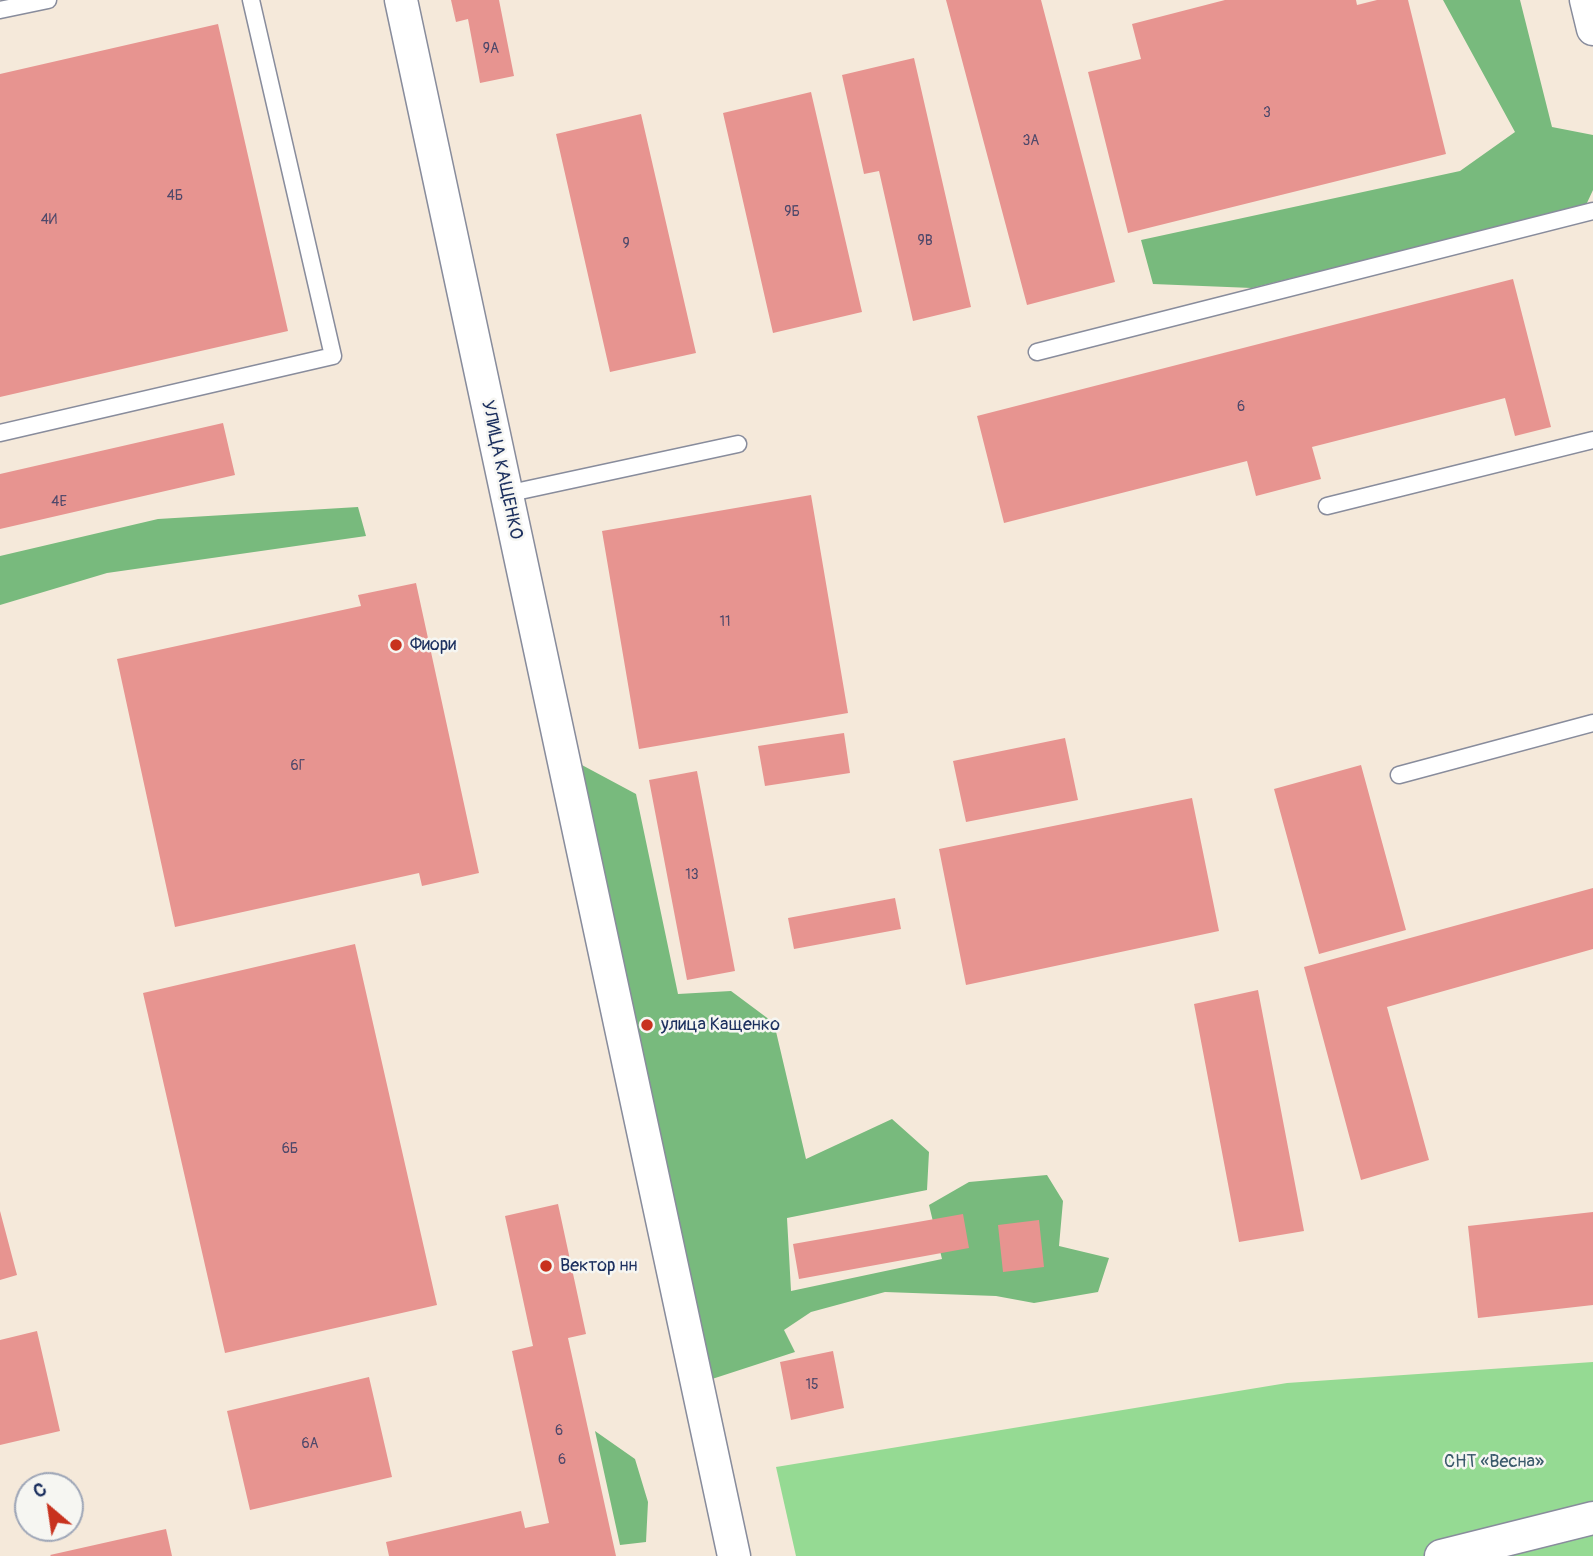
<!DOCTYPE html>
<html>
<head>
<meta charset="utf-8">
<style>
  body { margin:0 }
  #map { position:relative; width:1593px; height:1556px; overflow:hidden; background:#f5e9da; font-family:Pangolin,sans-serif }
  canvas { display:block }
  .north { position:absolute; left:14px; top:1472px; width:70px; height:70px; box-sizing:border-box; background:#f6f6f2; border:2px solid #9ea6b7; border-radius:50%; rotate:331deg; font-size:19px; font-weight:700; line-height:28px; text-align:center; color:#1b2f5e }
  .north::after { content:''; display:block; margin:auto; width:24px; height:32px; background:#c8321e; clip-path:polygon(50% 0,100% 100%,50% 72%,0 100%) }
</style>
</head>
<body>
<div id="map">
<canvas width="1593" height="1556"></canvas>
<div class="north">С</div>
</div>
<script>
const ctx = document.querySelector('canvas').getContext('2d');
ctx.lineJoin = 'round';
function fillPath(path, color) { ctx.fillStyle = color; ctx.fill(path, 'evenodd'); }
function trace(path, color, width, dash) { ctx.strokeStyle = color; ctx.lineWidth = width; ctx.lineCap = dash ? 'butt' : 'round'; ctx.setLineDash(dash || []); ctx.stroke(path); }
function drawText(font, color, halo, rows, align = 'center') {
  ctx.font = font + ' Pangolin,sans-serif'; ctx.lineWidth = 5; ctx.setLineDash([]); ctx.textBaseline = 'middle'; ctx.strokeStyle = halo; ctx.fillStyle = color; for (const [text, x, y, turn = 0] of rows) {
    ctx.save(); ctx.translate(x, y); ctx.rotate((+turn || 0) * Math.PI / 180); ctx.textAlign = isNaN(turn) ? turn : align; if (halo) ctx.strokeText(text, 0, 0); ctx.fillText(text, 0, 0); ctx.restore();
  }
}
fillPath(new Path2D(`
  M1593,1362V1556H796L776,1467L1287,1383Z`), '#95da93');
fillPath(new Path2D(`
  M1443,0H1520L1552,127L1593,135V190L1586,205L1252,288L1153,284L1141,240L1460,171L1515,132Z
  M358,507L366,536L107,573L0,605V556L158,519Z
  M580,764L636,794L678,994L731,991L774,1023L806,1159L892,1119L929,1152L927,1190L787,1218L791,1291L942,1259L929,1205L969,1182L1047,1175L1063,1201L1059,1246L1109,1258L1098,1292L1034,1303L996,1296L885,1292L811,1312L784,1330L795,1352L709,1380Z
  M595,1431L635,1459L648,1502L646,1542L620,1545Z`), '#78ba7d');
fillPath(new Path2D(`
  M451,0H499L514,76L480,83L468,19L456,22Z
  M946,0H1041L1115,282L1027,305Z
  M1225,0H1356L1357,5L1377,0H1408L1446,154L1128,233L1088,72L1141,59L1132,24Z
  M218,24L288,331L0,397V74Z
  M914,58L971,307L913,321L879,171L864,174L842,75Z
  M811,92L862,312L773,333L723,113Z
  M641,114L696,353L610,372L556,134Z
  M1513,279L1551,427L1515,436L1505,398L1312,447L1321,479L1256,496L1247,461L1004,523L977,416Z
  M223,423L235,475L0,529V474Z
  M811,495L848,713L639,749L602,531Z
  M416,583L479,873L422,886L419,873L175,927L117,659L361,606L358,595Z
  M844,733L850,773L765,786L758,746Z
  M1065,738L1078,800L966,822L953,761Z
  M1361,765L1406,930L1319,954L1274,789Z
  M697,771L735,971L687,980L649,780Z
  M1192,798L1219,931L966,985L939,849Z
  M1593,888V949L1387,1007L1429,1160L1361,1180L1304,967Z
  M895,898L901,929L794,949L788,918Z
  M355,944L437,1305L225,1353L143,993Z
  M1258,990L1304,1231L1239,1242L1194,1004Z
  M558,1204L586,1334L568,1338L616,1556H389L386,1542L521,1511L525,1528L549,1523L512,1351L533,1346L505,1216Z
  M0,1211L17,1275L0,1280Z
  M1593,1212V1305L1478,1318L1468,1226Z
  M963,1214L969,1248L799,1279L793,1244Z
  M1039,1220L1044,1267L1003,1272L998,1225Z
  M37,1331L60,1431L0,1445V1340Z
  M833,1351L844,1408L791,1420L780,1362Z
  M369,1377L392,1477L250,1510L227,1411Z
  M166,1529L172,1556H51L50,1555Z`), '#e79490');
const lane = new Path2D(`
  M0,10L48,0
  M1037,352L1593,211
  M0,433L333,356L251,0
  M506,494L738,444
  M1327,506L1593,440
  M1399,775L1593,723`);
const street = new Path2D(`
  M401,0L734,1556
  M1586,0L1593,29
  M1441,1556L1593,1518`);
trace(lane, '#888c9c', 19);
trace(street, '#888c9c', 35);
trace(lane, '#fff', 16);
trace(street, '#fff', 32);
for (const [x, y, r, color] of [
  [396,645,7,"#c8321e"],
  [647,1025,7,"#c8321e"],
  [546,1266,7,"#c8321e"]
]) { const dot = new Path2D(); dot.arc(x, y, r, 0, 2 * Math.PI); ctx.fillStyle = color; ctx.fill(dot); trace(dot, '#f6f6f2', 2.5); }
drawText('14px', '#4e486a', null, [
  ["9А",491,49],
  ["3",1267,113],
  ["3А",1031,141],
  ["4Б",175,196],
  ["9Б",792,212],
  ["4И",49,220],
  ["9В",925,241],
  ["9",626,244],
  ["6",1241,407],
  ["4Е",59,502],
  ["11",725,622],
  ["6Г",298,766],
  ["13",692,875],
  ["6Б",290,1149],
  ["15",812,1385],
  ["6",559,1431],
  ["6А",310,1444],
  ["6",562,1460]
]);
drawText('18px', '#1b2f5e', '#f6f6f2', [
  ["УЛИЦА КАЩЕНКО",501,470,78]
]);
drawText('18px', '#1b2f5e', '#f6f6f2', [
  ["Фиори",410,645],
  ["улица Кащенко",661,1025],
  ["Вектор нн",560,1266]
], 'left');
drawText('18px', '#3a5a6b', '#f6f6f2', [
  ["СНТ «Весна»",1494,1462]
]);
</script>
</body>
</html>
